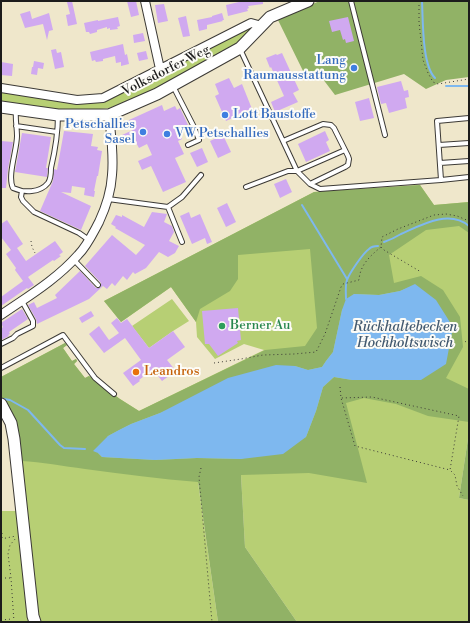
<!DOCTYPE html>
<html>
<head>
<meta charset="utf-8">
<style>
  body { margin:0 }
  #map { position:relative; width:470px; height:623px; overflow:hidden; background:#efe7cb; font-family:"Libre Bodoni",serif }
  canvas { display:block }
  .frame { position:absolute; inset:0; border:2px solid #1c1c1c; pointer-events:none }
</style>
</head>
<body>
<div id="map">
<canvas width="470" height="623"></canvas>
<div class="frame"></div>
</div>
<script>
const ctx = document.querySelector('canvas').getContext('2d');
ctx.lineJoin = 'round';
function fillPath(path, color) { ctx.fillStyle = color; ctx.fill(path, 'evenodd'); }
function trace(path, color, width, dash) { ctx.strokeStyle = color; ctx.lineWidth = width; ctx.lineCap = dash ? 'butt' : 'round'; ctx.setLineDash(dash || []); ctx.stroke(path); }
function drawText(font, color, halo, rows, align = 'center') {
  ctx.font = font + ' "Libre Bodoni",serif'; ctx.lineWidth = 4; ctx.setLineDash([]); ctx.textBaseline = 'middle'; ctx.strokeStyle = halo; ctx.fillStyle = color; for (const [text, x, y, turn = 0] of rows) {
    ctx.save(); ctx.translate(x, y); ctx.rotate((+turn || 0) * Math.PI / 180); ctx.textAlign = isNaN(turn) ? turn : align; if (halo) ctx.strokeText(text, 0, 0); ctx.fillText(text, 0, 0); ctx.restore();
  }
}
fillPath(new Path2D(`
  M250,27L256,28L238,45L155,91L109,108L82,111H55L1,103V90L86,104L104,101L160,74Z
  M420,185L434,205L469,202V432L459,498L469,500V622H297L245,547L241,475L198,483L218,622H38L9,410L1,397V377L65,343L67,345L63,348L72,361L76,359L77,361L74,364L85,378L89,376L120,399L139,411L264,350L244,344L215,359L197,337L196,322L171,287L121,322L104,301L314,192Z
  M172,299L189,321L173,331L149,348L132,326Z
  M1,511H16L31,622H1Z`), '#b7cf74');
fillPath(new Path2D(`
  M320,1H469V77L446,80L426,89L404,74L335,95L316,70L305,75L277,18Z
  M420,185L434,205L469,202V233L459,226L426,230L389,255L394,283L421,276L443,290L460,317L463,347L446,378L469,389V422L428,416L396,404L364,398L346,403L367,483L309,473L241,475L245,547L297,622H218L198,482C160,479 123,474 85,469C63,466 42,462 21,461L9,410L1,397V377L65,343L67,345L63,348L72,361L76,359L77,361L74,364L85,378L89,376L120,399L139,411L265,350L305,346L317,328L310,249L238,255V279L230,291L200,309L196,322L171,287L121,322L104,301L314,192ZM415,285L421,380H352L334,377L323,387L316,411L306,437L241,459L197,458L155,460L102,457L98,453L108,436L131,424L160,413L295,366L308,370L322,367L326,361L333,352L342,310L354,294L379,295L400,291Z
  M469,432V500L459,498Z`), '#91b266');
fillPath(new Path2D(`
  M415,284L436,300L453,327L446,364L421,380H352L334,377L323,387L316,411L306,437L283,454L241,459L197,458L155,460L102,457L98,453L93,451L108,436L119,430L131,424L160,413L228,378L276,365L295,366L308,370L322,367L326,361L333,352L342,310L346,299L354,294L379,295L400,291Z`), '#7eb8ef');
trace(new Path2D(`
  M422,1C423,21 422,65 435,78
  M446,86H469
  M302,205L347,279
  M384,242C390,240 396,237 401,234C421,225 449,209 469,226
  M346,299C346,293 345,286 347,280C349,274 363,253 369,249C371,247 375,246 378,246
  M4,399L10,400L28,410L60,445L64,448L85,449`), '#7eb8ef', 2);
fillPath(new Path2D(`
  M72,1L77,24L68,26L66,15L70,14L67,2Z
  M127,1H136L139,15L131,17Z
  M239,1H263V4L248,6L249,8L247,9L248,11L228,16L226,5L239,2Z
  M164,4L168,21L158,23L155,5Z
  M30,11L32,19L49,13L53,30L49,31L47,40L43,24L25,28L20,14Z
  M222,13L224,20H222L223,21L207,25V29L199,31L197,20L212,17V16Z
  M186,16L190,36L183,37L178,18Z
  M118,17L120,26L117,27L118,29L110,30V28L107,29V27L97,30V32L90,34L89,32H86L84,23L98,20V21Z
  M348,17L354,41L346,43L345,39L343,40L340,30L332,32L329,21Z
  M143,33L145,41L134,43L133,35Z
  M123,44L125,55L127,54L129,64L121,66V62L116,63L115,56L103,59V61L96,62L95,60L92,61L90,52Z
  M56,49L57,53L61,52L64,67L55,69L51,50Z
  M146,51L148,59L139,61L137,53Z
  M282,53L299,90L293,93L298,102L275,112L271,102L284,96L271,67L270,68L266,58L276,54L277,55Z
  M34,61L44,63L43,69L38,68L37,75L31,74L32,67H33Z
  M1,62L13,64L12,76L1,75Z
  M229,78L234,88L242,84L252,109L226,121L215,96L219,94L215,84Z
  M401,81L404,91L408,90L409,97L405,98L407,108L389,113L386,103L381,104L377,87Z
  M369,98L374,118L360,121L355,102Z
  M162,105L164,111L175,106L177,110L180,108L188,125L178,129L182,139L178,141L184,154L175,158L186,182L163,192L151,166L142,170L138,161L152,155L147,144L139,148L135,141L132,143L131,141L126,144L122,135L133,130L129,120Z
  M64,131L93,134L91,146L98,147L97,150L102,151L98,176H97L94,191H95L94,197L84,195L85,188L72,186L71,193L61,192L91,206L81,230L40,211L53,181L54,169L57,170Z
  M325,131L329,140L326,142L330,151L306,162L298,144Z
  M22,133L51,137L46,168H48L47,177L15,172Z
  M223,135L231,152L218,158L210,141Z
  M1,141L13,142L8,169L6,188H1Z
  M202,148L208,162L197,167L190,153Z
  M286,179L292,192L280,198L274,184Z
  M227,203L236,222L226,227L217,208Z
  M152,212L167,214L164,222L172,226L174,232L169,241L179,246L175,253L168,257L159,252L146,268L135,274L133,272L127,280L123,276L115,286L112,283L107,289L103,286L89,299L37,324L36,319L28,305L34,302L37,308L57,298L55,295L80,271L96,288H98L101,287V283L85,266L112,235L136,255L145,245L115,228L116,227L111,224L116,215L122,217V215L144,227Z
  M189,212L191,218L200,214L212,242L207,244L205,238L192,244L180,216Z
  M7,220L23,244L17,248L26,261L55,241L63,252L59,255L61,256L54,261L53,260L28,277L34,285L28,289L27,288L1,306V297L23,281L15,270L16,268L6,254L11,250L1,237V224Z
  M238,308L241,340L237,341L238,343L218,356L209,344H205L202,311Z
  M22,309L28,319L9,332L10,334L8,335L9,336L1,340V329L3,327L1,323Z
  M91,311L94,316L82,323L79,318Z
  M117,318L121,323L127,319L149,348L173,331L185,347L167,360L176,371L162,381L154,371L150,374L148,373L139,380L140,381L133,386L123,373L141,360L125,338L104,353L89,334L99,326L109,340L119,333L111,323Z`), '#d0a9f0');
const lane = new Path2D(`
  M351,1L385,135
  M240,49L297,171L310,184L320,189L441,180
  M173,86L194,127L199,140L188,145
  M16,110C15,119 17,127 17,136C17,150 7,176 13,188C24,193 40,193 48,183C51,179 51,173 51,168C55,151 58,133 58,115
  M469,118L437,121L441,180L469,177
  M16,126L57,132
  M283,141L323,124L331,125L334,128L348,156L349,159L348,165L345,167L310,184
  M439,145L469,143
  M440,163L469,161
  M246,187L288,171H297L345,150
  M22,191L21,197L23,201L34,212L79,233L89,240
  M108,199L168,207L182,197L201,175
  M168,207L182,242
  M74,260L98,285
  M1,344L13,338L17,334L33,326V321L22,301
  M1,368L63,335L95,378L114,394`);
const street = new Path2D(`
  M145,1L160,69
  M1,88L77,100L103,98L251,23L262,26
  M1,315C27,297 56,280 78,255C87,246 93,233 99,222C106,207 111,192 112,175C114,155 111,135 109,115`);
const secondary = new Path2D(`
  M1,107L58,115H109L157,94L240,48L270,17L308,1
  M1,404L11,423L14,439L33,616L35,622`);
trace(lane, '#3c3a36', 6);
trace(street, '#3c3a36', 10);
trace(secondary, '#3c3a36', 13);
trace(new Path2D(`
  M419,1V22L423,60L428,73L433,82L438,84L469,79
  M31,241L32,247L35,253
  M381,247L384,250L421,272
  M465,342L469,339
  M214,363L241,359L263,355L294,354L316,352L325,334L341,287L343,284L359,280C360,265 370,256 381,247L382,237L398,229L434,215L446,214L457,216L469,221
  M340,387L341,398L355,446L450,470L459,416L372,397L341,398
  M201,468L199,477L212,622
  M451,471L455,475L457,486L463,496
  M2,533V539
  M1,539L16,536
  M1,578H10
  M1,620L12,619
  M14,622L11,578L8,554L10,545L16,538`), '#3c3a36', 1, [1, 3]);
trace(lane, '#fff', 4);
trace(street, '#fff', 8);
trace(secondary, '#fff', 11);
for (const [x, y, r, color] of [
  [354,68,4,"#3f7fe0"],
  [225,115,4,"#3f7fe0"],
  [143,132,4,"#3f7fe0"],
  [167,134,4,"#3f7fe0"],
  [222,326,4,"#2e9e5b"],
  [136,372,4,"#e8710a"]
]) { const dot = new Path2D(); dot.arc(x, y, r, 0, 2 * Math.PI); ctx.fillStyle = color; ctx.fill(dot); trace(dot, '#fdfcf7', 1.5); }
drawText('13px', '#366cbe', '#fdfcf7', [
  ["Lang",346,61],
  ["Raumausstattung",346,76],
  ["Lott Baustoffe",233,115,"left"],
  ["Petschallies",135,125],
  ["Sasel",135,140],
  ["VW Petschallies",175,134,"left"]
], 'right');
drawText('13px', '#1c1c1c', '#fdfcf7', [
  ["Volksdorfer Weg",166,71,-27]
]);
drawText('13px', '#27864d', '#fdfcf7', [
  ["Berner Au",230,326]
], 'left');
drawText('13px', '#c56008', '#fdfcf7', [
  ["Leandros",144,372]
], 'left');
drawText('italic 14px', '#435a70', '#fdfcf7', [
  ["Rückhaltebecken",405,328],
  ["Hochholtswisch",405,344]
]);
</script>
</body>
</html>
